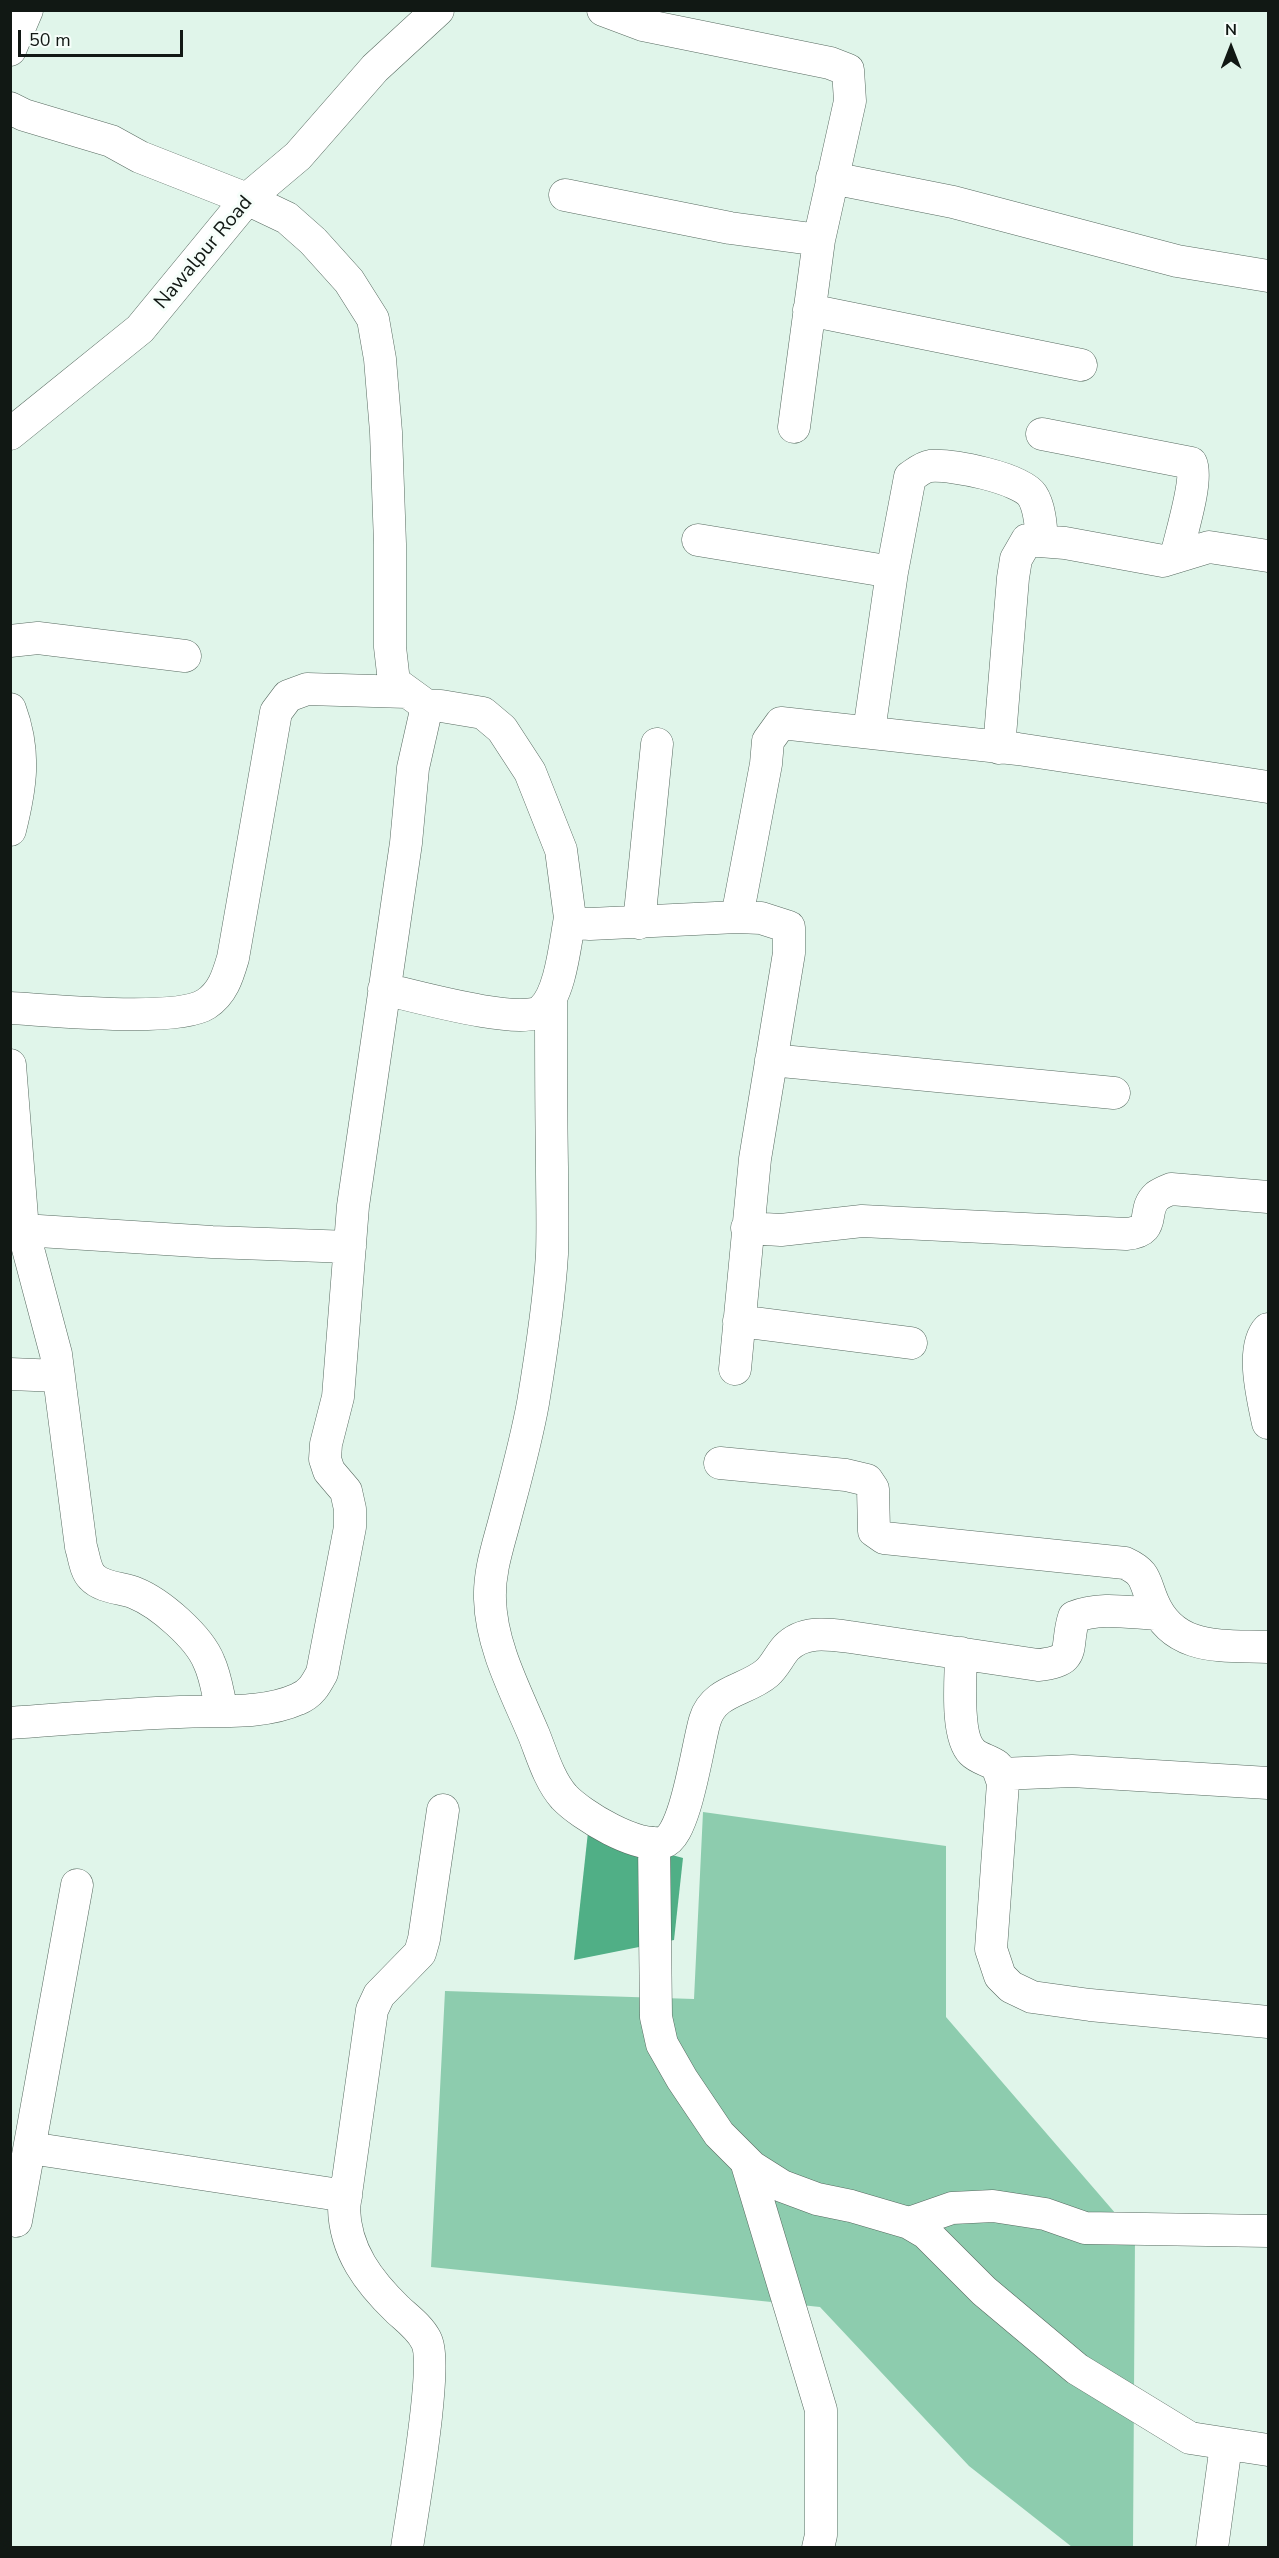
<!DOCTYPE html>
<html>
<head>
<meta charset="utf-8">
<style>
  body { margin:0 }
  #map { position:relative; width:1279px; height:2558px; overflow:hidden; background:#e0f5ea; font-family:"Nunito Sans",sans-serif }
  canvas { display:block }
  .frame { position:absolute; inset:0; border:12px solid #111814; pointer-events:none }
  .north { position:absolute; left:1201px; top:18px; width:60px; height:60px; -webkit-text-stroke:4px #f6fefa; paint-order:stroke; rotate:0deg; font-size:16px; font-weight:700; line-height:24px; text-align:center; color:#111814 }
  .north::after { content:''; display:block; margin:auto; width:21px; height:27px; background:#111814; clip-path:polygon(50% 0,100% 100%,50% 72%,0 100%) }
  .scale { position:absolute; left:18px; top:30px; width:165px; height:27px; box-sizing:border-box; border:3px solid #111814; border-top:0; padding-left:8px; font-size:18px; line-height:21px; white-space:nowrap; color:#111814; -webkit-text-stroke:4px #f6fefa; paint-order:stroke }
</style>
</head>
<body>
<div id="map">
<canvas width="1279" height="2558"></canvas>
<div class="frame"></div>
<div class="north">N</div>
<div class="scale">50 m</div>
</div>
<script>
const ctx = document.querySelector('canvas').getContext('2d');
ctx.lineJoin = 'round';
function fillPath(path, color) { ctx.fillStyle = color; ctx.fill(path, 'evenodd'); }
function trace(path, color, width, dash) { ctx.strokeStyle = color; ctx.lineWidth = width; ctx.lineCap = dash ? 'butt' : 'round'; ctx.setLineDash(dash || []); ctx.stroke(path); }
function drawText(font, color, halo, rows, align = 'center') {
  ctx.font = font + ' "Nunito Sans",sans-serif'; ctx.lineWidth = 6; ctx.setLineDash([]); ctx.textBaseline = 'middle'; ctx.strokeStyle = halo; ctx.fillStyle = color; for (const [text, x, y, turn = 0] of rows) {
    ctx.save(); ctx.translate(x, y); ctx.rotate((+turn || 0) * Math.PI / 180); ctx.textAlign = isNaN(turn) ? turn : align; if (halo) ctx.strokeText(text, 0, 0); ctx.fillText(text, 0, 0); ctx.restore();
  }
}
fillPath(new Path2D(`
  M703,1812L946,1846V2017L1135,2236L1133,2547H1072L969,2466L820,2307L431,2267L445,1991L694,1999Z`), '#8dccae');
fillPath(new Path2D(`
  M588,1832L683,1858L674,1940L574,1960Z`), '#50af86');
const minor = new Path2D(`
  M603,10L643,25L830,63L848,70L850,101L819,240L794,427
  M10,50L27,10
  M10,108L24,115L111,141L140,157L247,199L287,218L313,241L349,281L373,319L380,359L386,432L390,544V647L394,682L427,706H441L483,713L502,729L530,772L561,850L570,918L577,923L590,924L737,917L761,918L789,927V953L755,1159L735,1369
  M832,178L953,202L1177,261L1268,276
  M565,195L730,228L819,240
  M809,310L1081,365
  M10,434L140,329L247,199L298,156L375,68L438,10
  M1042,434L1191,463C1199,479 1180,537 1176,557
  M698,540L892,572
  M10,641L38,638L185,656
  M10,709C26,752 21,786 10,830
  M869,731L892,572L910,477C916,473 923,467 930,466C952,464 1020,478 1032,495C1040,507 1041,526 1042,541
  M999,748L1013,578L1016,559L1027,540L1065,543L1163,561L1209,547L1268,556
  M737,917L766,764L768,741L781,723L1018,749L1268,787
  M639,923L657,744
  M384,989C411,995 524,1027 542,1010C561,993 565,943 570,918
  M551,998C551,1054 551,1110 552,1167C552,1196 553,1225 552,1254C549,1304 541,1355 533,1403C526,1442 515,1481 505,1519C498,1546 489,1571 490,1599C491,1646 516,1692 534,1735C542,1755 549,1780 564,1797C581,1815 638,1850 664,1842C686,1835 698,1742 705,1720C714,1690 746,1691 767,1673C775,1666 779,1656 786,1648C803,1630 828,1634 850,1637L1038,1665C1079,1661 1064,1648 1074,1617C1100,1606 1132,1613 1159,1614
  M10,1008C50,1010 177,1023 206,1004C223,993 228,975 233,958L276,712L288,696L307,689L407,692
  M771,1060L1114,1093
  M10,1065L23,1230L56,1354L81,1547C84,1556 85,1570 92,1577C102,1588 123,1588 135,1593C160,1603 199,1637 209,1662C216,1677 218,1695 222,1711
  M747,1228L781,1230L862,1221L1126,1234C1159,1231 1140,1211 1157,1196C1161,1193 1166,1191 1171,1189L1268,1197
  M23,1230L212,1242L350,1247
  M739,1321L911,1343
  M1268,1329C1250,1348 1263,1399 1268,1423
  M10,1374L59,1376
  M720,1463L846,1475L867,1480L873,1489L874,1531L884,1538L1125,1563C1147,1573 1144,1581 1153,1602C1174,1652 1223,1645 1268,1647
  M961,1653C961,1676 955,1735 972,1752C979,1759 989,1760 997,1766L1003,1783L991,1949L1000,1976L1011,1987L1032,1997L1090,2005L1268,2022
  M10,1723C67,1719 124,1714 180,1712C219,1710 262,1715 298,1699C311,1694 316,1684 322,1673L350,1527V1509L346,1491L329,1471L325,1459L326,1444L338,1397L353,1206L406,843L413,768L427,706
  M1001,1774L1072,1771L1268,1783
  M654,1843L656,2017L662,2044L682,2079L719,2134L752,2167L782,2186L817,2199L851,2206L909,2223L926,2233L984,2291L1077,2369L1190,2438L1268,2450
  M30,2148L346,2196
  M746,2161L821,2410V2535L818,2548
  M16,2221L77,1885
  M909,2223L952,2208L993,2206L1045,2214L1085,2228L1268,2231
  M407,2548C412,2512 439,2364 426,2340C420,2328 408,2319 398,2310C369,2282 345,2251 344,2208L372,2010L379,1995L420,1953L424,1939L443,1810
  M1212,2548L1226,2445`);
trace(minor, '#576a60', 33);
trace(minor, '#fff', 32);
drawText('20px', '#111814', '#f6fefa', [
  ["Nawalpur Road",204,253,-50]
]);
</script>
</body>
</html>
